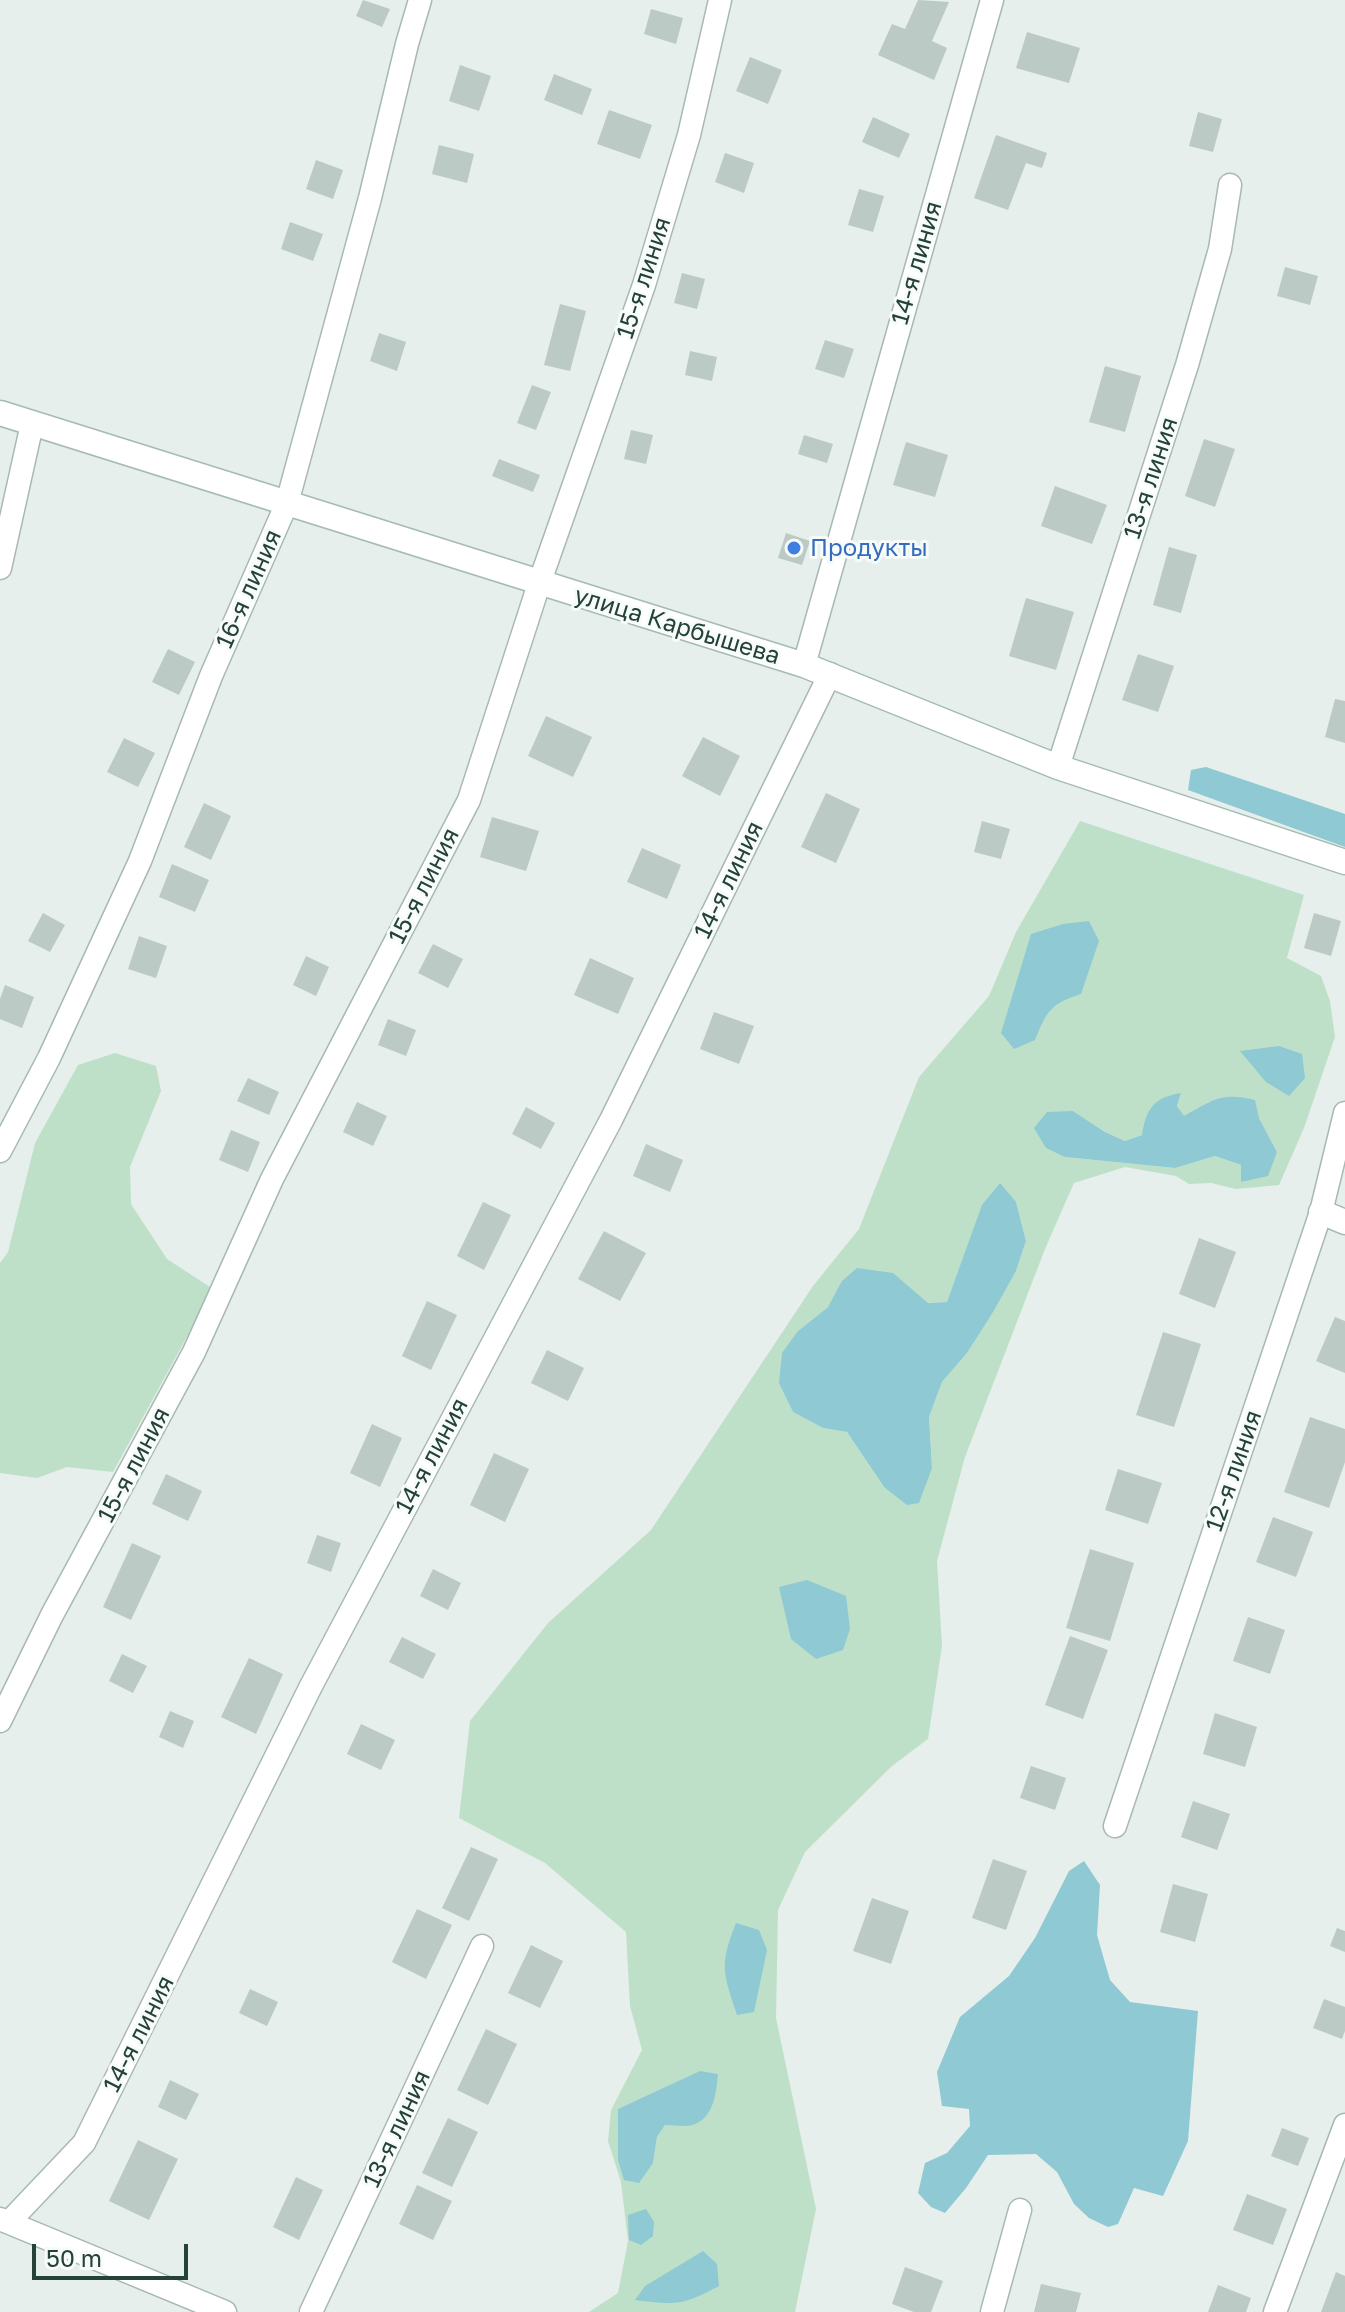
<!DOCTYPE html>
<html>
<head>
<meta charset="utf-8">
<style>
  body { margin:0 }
  #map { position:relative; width:1345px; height:2312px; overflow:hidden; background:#e6efeb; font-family:"Golos Text",sans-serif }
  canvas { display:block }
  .scale { position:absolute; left:32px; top:2244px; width:156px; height:36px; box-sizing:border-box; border:4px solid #24423a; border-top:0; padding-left:10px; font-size:24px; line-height:28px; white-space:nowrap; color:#24423a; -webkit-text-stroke:6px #f7fbf9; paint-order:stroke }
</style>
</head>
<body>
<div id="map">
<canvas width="1345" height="2312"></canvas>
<div class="scale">50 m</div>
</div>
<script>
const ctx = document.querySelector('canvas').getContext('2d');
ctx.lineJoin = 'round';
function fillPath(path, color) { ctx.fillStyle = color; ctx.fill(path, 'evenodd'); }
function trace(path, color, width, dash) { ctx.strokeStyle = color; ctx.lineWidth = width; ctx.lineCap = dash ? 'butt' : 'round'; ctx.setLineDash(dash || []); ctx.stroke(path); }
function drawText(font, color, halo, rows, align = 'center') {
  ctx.font = font + ' "Golos Text",sans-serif'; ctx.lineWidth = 6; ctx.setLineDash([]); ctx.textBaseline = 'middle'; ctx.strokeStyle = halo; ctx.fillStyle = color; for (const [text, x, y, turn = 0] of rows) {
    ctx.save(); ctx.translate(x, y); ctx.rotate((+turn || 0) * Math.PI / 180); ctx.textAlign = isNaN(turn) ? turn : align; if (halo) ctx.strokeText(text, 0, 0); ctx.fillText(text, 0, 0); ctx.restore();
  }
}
fillPath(new Path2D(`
  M1080,821L1304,895L1287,958L1321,976L1330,1001L1335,1037L1304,1128L1279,1185L1236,1189L1211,1183L1189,1184L1176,1176L1125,1167L1074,1183L1045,1249L965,1457L937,1561L942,1646L928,1739L892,1766L805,1852L778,1910L776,2018L816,2209L795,2312H589L618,2293L628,2241L621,2182L608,2141L611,2110L642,2050L630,2006L626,1932L545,1863L459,1818L470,1721L548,1623L651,1530L813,1286L859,1229L919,1077L989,996L1016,932ZM1181,1094L1177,1106L1184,1117L1209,1102L1259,1118L1277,1152L1242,1182L1241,1165L1215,1156L1175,1168L1065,1157L1073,1111L1105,1132L1125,1141L1142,1135ZM1016,1202L1026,1241L1016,1271L967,1353L942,1382L929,1417L932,1468L884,1487L847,1432L823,1428L793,1412L780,1383L798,1331L828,1307L947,1302L958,1275ZM644,2098L693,2125H665L657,2137L653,2163L618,2160V2109Z
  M115,1053L156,1066L161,1091L130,1167L131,1204L167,1259L213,1289L113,1472L67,1467L37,1478L0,1473V1263L8,1252L35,1143L78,1065Z`), '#bfe0c8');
fillPath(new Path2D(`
  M1206,767L1345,814V847L1188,790L1191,770Z
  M1089,921L1099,941L1081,994C1050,1004 1047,1011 1035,1040L1014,1049L1001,1033L1031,934L1063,924Z
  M1279,1046L1302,1054L1305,1078L1289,1096L1266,1082L1240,1051Z
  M1181,1093L1177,1106L1184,1116C1213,1100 1221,1092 1255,1100L1259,1118L1277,1152L1268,1176L1241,1182V1165L1215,1156L1175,1168L1065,1157L1046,1148L1034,1128L1047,1112L1073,1111L1105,1132L1125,1141L1142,1135C1146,1109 1154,1097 1181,1093Z
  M1000,1183L1016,1202L1026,1241L1016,1271L993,1312L967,1353L942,1382L929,1417L932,1468L919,1503L907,1505L884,1487L847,1432L823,1428L793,1412L779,1383L782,1353L798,1331L828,1307L842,1281L857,1268L893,1273L928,1303L947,1302L982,1205Z
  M807,1580L846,1596L850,1629L843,1650L816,1659L791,1639L779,1587Z
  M1084,1861L1100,1885L1097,1935L1110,1980L1130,2002L1198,2011L1188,2141L1163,2196L1134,2188L1118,2224L1108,2227L1089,2218L1074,2204L1057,2172L1036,2154L988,2155L966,2188L945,2213L931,2207L918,2193L925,2163L947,2153L970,2126L969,2109L942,2106L937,2072L960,2017L1009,1976L1035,1938L1069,1871Z
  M736,1923L759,1930L767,1950L754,2012L737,2015C723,1972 719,1966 736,1923Z
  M700,2071L718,2074C716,2093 714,2119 692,2125C685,2127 673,2125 665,2125L657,2137L653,2163L639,2183L624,2180L618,2160V2109Z
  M646,2209L654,2222L653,2236L641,2245L629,2240L628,2215Z
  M703,2251L717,2264L719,2286C681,2306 677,2305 635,2300L645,2286Z`), '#8ec9d4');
fillPath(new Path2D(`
  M363,0L390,9L382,27L356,16Z
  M918,0L949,2L932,41L947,48L934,80L878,55L892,24L905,29Z
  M651,9L683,18L676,44L644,34Z
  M1027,32L1080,48L1069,83L1016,68Z
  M750,57L782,70L768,104L736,91Z
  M460,65L491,76L479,111L449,101Z
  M554,74L592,89L582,115L544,100Z
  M609,110L652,125L640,159L597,144Z
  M1198,112L1222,119L1213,152L1189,146Z
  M873,117L910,134L899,158L862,142Z
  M996,135L1047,153L1042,168L1026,163L1008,210L974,198Z
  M439,145L474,154L467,183L432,174Z
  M725,153L754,163L744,193L715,182Z
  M316,160L343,170L333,199L306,189Z
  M859,189L884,196L873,232L848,225Z
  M290,222L323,234L313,261L281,249Z
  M1285,267L1318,276L1310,305L1277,296Z
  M682,273L705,279L697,309L674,303Z
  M560,304L586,311L570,371L544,365Z
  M379,333L406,342L397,371L370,361Z
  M825,340L854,349L844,378L815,369Z
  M690,351L717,357L712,381L685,375Z
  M1105,366L1141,376L1125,432L1089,422Z
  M532,385L551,392L536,430L517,423Z
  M631,430L653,435L646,464L624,459Z
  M804,435L833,444L827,463L798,454Z
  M1204,439L1235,449L1215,507L1185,496Z
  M906,442L948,455L935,497L893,485Z
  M499,459L540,475L533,492L492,476Z
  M1055,486L1107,505L1092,544L1041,526Z
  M786,533L810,541L802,565L778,558Z
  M1169,547L1197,555L1181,613L1153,605Z
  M1026,598L1074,612L1056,670L1009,656Z
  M168,649L195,662L179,695L152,682Z
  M1138,654L1174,666L1158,712L1122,700Z
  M1335,699L1345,701V743L1325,737Z
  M546,716L592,737L573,777L528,756Z
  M703,737L740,756L720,796L682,776Z
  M124,738L155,753L138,787L107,772Z
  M826,793L860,809L836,863L801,847Z
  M204,803L231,816L211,860L184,847Z
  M492,817L539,831L526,871L480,857Z
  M982,821L1010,829L1001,859L974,852Z
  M642,848L681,865L667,899L627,882Z
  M172,864L209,880L195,912L159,897Z
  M43,913L65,925L50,952L28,941Z
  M1314,913L1341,921L1331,956L1304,948Z
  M139,936L167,946L156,978L128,969Z
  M433,944L463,959L448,988L418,973Z
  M306,956L329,967L316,996L293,985Z
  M590,958L634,978L618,1014L574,995Z
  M5,985L34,997L22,1028L0,1019V999Z
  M714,1012L754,1026L739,1064L700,1049Z
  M388,1019L416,1030L406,1056L378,1045Z
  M248,1078L279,1092L269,1115L237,1101Z
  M357,1102L387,1116L373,1146L343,1132Z
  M526,1107L555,1123L541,1149L512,1134Z
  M231,1130L260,1142L248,1172L219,1160Z
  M646,1144L683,1160L670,1192L633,1176Z
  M483,1202L511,1215L484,1270L457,1256Z
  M604,1231L646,1253L620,1301L578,1279Z
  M1199,1238L1236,1252L1215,1308L1179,1294Z
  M427,1301L457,1315L431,1370L402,1356Z
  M1335,1317L1345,1321V1373L1316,1361Z
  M1163,1332L1201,1344L1174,1427L1136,1415Z
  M547,1350L584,1368L568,1401L531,1383Z
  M1310,1417L1345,1429V1462L1329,1508L1284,1492Z
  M372,1424L402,1438L380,1487L350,1473Z
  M494,1453L529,1469L505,1522L470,1505Z
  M1118,1469L1162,1483L1148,1524L1105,1510Z
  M166,1474L202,1491L188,1521L152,1504Z
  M1273,1517L1313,1532L1296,1577L1256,1562Z
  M317,1535L341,1543L331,1572L307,1563Z
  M132,1543L161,1556L131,1620L103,1607Z
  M1090,1549L1134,1563L1110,1641L1066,1628Z
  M433,1569L461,1583L448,1610L420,1596Z
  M1248,1617L1285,1630L1270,1674L1233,1661Z
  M1070,1636L1108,1650L1083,1719L1045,1705Z
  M402,1637L436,1654L423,1679L389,1662Z
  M122,1654L147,1666L133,1693L109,1681Z
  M249,1658L283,1674L256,1734L221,1717Z
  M170,1711L194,1721L183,1748L159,1737Z
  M1215,1713L1257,1727L1245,1767L1203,1754Z
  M361,1724L395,1740L381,1770L347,1754Z
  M1031,1766L1066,1778L1055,1810L1020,1798Z
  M1193,1801L1230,1814L1217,1850L1181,1837Z
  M471,1847L498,1859L469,1921L442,1908Z
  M993,1859L1027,1871L1006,1930L972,1918Z
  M1173,1884L1208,1894L1195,1942L1160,1932Z
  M872,1898L909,1911L891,1964L853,1951Z
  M417,1909L452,1925L426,1979L392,1962Z
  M1337,1928L1345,1931V1952L1330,1946Z
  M531,1945L563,1961L540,2008L508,1993Z
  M250,1989L278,2002L267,2026L239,2013Z
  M1324,1999L1345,2007V2031L1342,2039L1313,2028Z
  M486,2029L517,2044L488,2105L457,2090Z
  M170,2080L199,2094L186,2120L158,2107Z
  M448,2118L478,2132L452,2187L422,2173Z
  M1282,2128L1309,2138L1298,2166L1271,2156Z
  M138,2140L178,2159L149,2220L109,2201Z
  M296,2177L323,2190L299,2240L273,2227Z
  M417,2185L452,2201L433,2240L399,2224Z
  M1247,2194L1287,2209L1273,2245L1233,2230Z
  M905,2267L943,2281L931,2312H914L892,2304Z
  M1336,2272L1345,2276V2312H1321Z
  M1041,2284L1081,2293L1076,2312H1034Z
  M1218,2285L1251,2298L1246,2312H1208Z`), '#bbcac4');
const street = new Path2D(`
  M0,568L32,424
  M804,665L992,0
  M1058,767L1187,365L1220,249L1230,185
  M0,1151L49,1058L140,861L211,676L287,503L370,198L407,44L420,0
  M0,1721L52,1615L194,1352L272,1179L469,800L539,584L644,285L689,135L720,0
  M1115,1826L1321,1212L1345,1113
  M0,2219L225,2312
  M10,2221L84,2143L311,1686L611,1120L830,674
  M311,2312L482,1946
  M992,2312L1020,2210
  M1275,2312L1345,2125`);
const secondary = new Path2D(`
  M0,413L804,665L1058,767L1345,862
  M1321,1212L1345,1222`);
trace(street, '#a8b8b2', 25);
trace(secondary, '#a4bbb3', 27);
trace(street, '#fff', 22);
trace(secondary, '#fff', 24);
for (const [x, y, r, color] of [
  [794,548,8,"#3f7fe0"]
]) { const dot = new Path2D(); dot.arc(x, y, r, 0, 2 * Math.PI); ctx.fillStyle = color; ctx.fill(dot); trace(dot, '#f7fbf9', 3); }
drawText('24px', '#24423a', '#f7fbf9', [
  ["14-я линия",917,263,-74],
  ["15-я линия",644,278,-72],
  ["13-я линия",1151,478,-72],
  ["16-я линия",249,589,-66],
  ["улица Карбышева",677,626,17],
  ["14-я линия",729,880,-64],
  ["15-я линия",424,886,-63],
  ["14-я линия",432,1456,-62],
  ["15-я линия",134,1465,-62],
  ["12-я линия",1234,1471,-71],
  ["14-я линия",139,2034,-63],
  ["13-я линия",397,2129,-65]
]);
drawText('24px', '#366cbe', '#f7fbf9', [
  ["Продукты",810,548]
], 'left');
</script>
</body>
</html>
